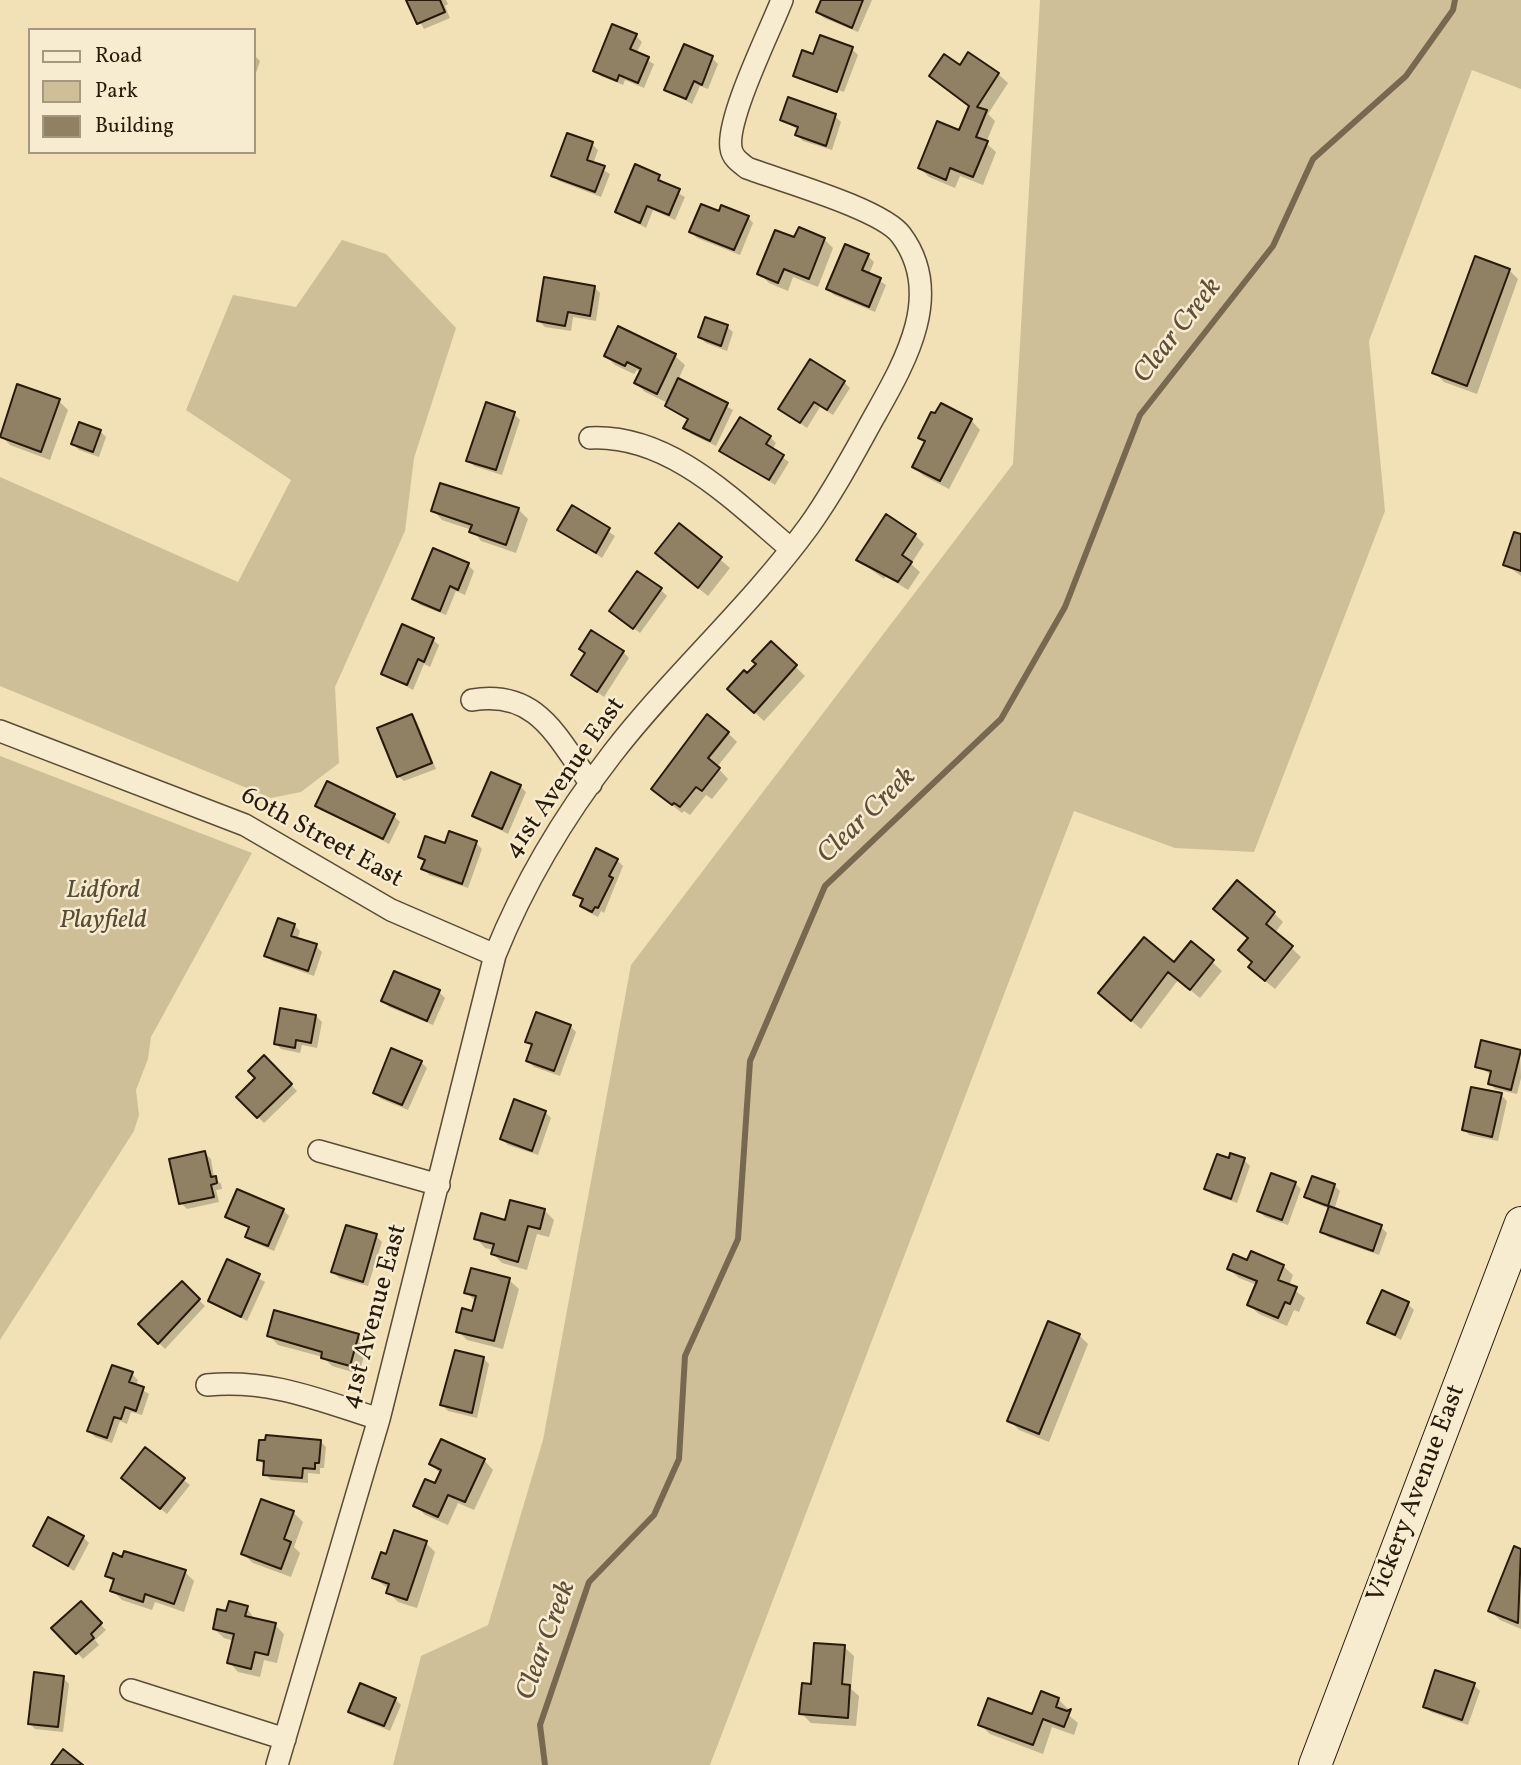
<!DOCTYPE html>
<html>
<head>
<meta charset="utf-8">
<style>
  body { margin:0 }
  #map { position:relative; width:1521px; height:1765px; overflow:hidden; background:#f2e1b6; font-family:Vollkorn,serif }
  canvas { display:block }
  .legend { position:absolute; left:28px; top:28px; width:228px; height:126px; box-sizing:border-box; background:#f7ecd0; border:2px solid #a49881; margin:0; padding:9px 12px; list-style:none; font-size:21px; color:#271a0b }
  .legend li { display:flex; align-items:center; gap:14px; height:35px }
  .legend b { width:35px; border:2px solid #a49881 }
</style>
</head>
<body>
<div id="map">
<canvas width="1521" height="1765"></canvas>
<ul class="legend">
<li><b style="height:9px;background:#f7ecd0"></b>Road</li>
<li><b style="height:19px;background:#cfbf99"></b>Park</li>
<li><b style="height:19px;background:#918164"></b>Building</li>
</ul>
</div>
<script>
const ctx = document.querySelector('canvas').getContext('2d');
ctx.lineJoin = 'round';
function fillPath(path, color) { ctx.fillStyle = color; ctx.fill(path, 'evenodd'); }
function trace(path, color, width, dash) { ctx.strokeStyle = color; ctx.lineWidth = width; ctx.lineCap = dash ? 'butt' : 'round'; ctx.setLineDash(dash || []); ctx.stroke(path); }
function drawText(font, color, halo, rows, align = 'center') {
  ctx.font = font + ' Vollkorn,serif'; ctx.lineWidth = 5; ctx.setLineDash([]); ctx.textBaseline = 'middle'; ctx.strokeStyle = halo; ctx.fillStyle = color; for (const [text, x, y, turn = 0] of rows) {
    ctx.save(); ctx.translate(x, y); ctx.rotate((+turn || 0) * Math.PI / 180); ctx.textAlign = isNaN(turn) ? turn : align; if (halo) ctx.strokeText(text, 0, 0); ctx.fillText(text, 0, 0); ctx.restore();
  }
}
fillPath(new Path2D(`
  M1040,0H1521V89L1472,70L1369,341L1385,511L1254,852L1175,848L1074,811L710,1765H393L421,1656L488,1625L543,1440L631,965L1013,464Z
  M342,240L386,254L456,328L414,458L405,531L335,687L339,763L301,792L271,798L0,686V477L238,582L291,480L186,410L233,295L296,307Z
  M0,756L252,853L151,1037L148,1059L136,1090L139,1115L134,1131L0,1340Z`), '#cfbf99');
fillPath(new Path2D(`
  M408,0H446L448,4L445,6L450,18L424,29Z
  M823,0H872L858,32L824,18L818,12Z
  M636,36L642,42L636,54L654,64L644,88L625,80L623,85L601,76L595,70Z
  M684,46L712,58L718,64L708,89L700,86L692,104L666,90Z
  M852,49L858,55L844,92L800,77V80L795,76L814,56Z
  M254,55L260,61L254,79Z
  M961,67L998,74L1008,83L988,114L995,121L986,143L996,152L983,185L960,176L955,188L929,177L920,168L960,132L971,107L932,76Z
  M789,100L835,116L841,122L832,150L803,141L797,135L799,130L782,120Z
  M592,144L598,150L593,164L610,174L601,197L559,181L553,176Z
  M659,176L664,185L685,197L675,220L653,210L646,228L617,212Z
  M720,213L748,217L753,223L740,255L697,238L691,232Z
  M824,239L833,248L818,287L793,277L788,291L769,283L760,274L795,240Z
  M868,256L874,262L869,274L886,285L875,312L834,295L828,289Z
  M1509,270L1518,279L1477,394L1444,382L1435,373Z
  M594,287L600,293L596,321L573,317L571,331L545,327L539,321Z
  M727,327L733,332L727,351L706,343L700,337Z
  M619,328L675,356L685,365L678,380L733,410L716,446L691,434L686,428L689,420L673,411L668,403L645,392L636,383L641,372L637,370L634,374L615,365L606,356Z
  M844,382L850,388L833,415L820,407L807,428L780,409Z
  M19,386L59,401L68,410L50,460L10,445L2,437L0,444Z
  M514,414L520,420L502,475L474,466L468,460Z
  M971,420L980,430L949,489L924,476L914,467L926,443L920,437Z
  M100,431L106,437L99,457L79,450L73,444Z
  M770,437L776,443L772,450L789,462L775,485L722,450Z
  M572,508L615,536L602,558L559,530Z
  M518,509L528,519L516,553L481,541L472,530L442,520L433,510Z
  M680,525L730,568L708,596L666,562Z
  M915,535L924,544L911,564L920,572L908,590L886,576L884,579L858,560Z
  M1521,536V576L1505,564Z
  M434,551L468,565L474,571L465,595L456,591L446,615L420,605L414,599Z
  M661,590L667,596L640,633L611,611Z
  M403,627L433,640L439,645L430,667L424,664L413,690L383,673Z
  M771,643L805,676L764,721L739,698L747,676Z
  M623,652L629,658L604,697L573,675Z
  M411,716L417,722L436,769L404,781L398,776Z
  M728,733L737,742L717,767L728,779L712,799L706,795L690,815L684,811L682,813L663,798Z
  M520,786L526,792L508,834L474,816Z
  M317,806L394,816L400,822L389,844Z
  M476,843L482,849L468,888L429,875L424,869L426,863L420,857Z
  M617,860L623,866L604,913L601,911L598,917L588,912L582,906L584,902L575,894Z
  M1274,913L1283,922L1275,933L1301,957L1275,989L1259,976L1253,963L1240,950Z
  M294,925L300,931L297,940L316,946L322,952L314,976L272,961L266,955Z
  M1191,943L1222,971L1200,998L1178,980L1141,1029L1109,1002L1174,964Z
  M439,992L445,998L433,1025L389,1007L383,1001Z
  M316,1016L322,1022L317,1048L302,1045L300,1053L281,1049L275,1043Z
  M570,1026L576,1032L560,1076L534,1067L528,1061L533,1047L527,1042Z
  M1520,1052L1521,1078L1517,1094L1495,1089L1490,1083L1492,1075L1477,1066Z
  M264,1058L297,1091L264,1123L239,1097L258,1078Z
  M421,1062L427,1068L408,1110L381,1099L375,1093Z
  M1501,1095L1507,1101L1498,1141L1469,1135L1464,1129Z
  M545,1112L551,1118L538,1155L508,1145L502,1139Z
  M205,1153L211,1159L214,1177L221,1184L222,1189L216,1190L219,1202L187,1209L181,1203Z
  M1230,1160H1244L1250,1166L1237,1203L1212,1194L1206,1189Z
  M1295,1183L1301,1189L1288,1225L1265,1217L1259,1211Z
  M1334,1185L1340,1191L1334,1210L1381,1227L1387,1233L1379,1255L1328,1237L1322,1231L1330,1209L1312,1202L1306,1196Z
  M511,1202L545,1211L554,1220L549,1237L537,1234L527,1270L502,1263L493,1254L494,1250L485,1248L476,1238L506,1222Z
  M283,1210L289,1216L274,1251L253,1242L247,1236L250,1229L227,1216Z
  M376,1236L382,1242L368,1286L339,1278L333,1272Z
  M228,1261L265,1282L247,1321L210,1301Z
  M1248,1262L1283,1266L1293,1275L1289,1286L1305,1298L1299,1312L1294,1310L1287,1326L1259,1314L1249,1305L1257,1285L1239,1278L1229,1269Z
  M509,1280L519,1289L503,1349L467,1340L458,1331L474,1313L476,1302L466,1292Z
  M182,1283L205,1306L165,1349L140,1324Z
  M1408,1304L1414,1310L1401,1340L1369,1322Z
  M269,1335L358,1336L367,1345L359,1374L332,1366L323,1357L278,1345Z
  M1079,1335L1088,1344L1049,1442L1019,1430L1009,1420Z
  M483,1358L489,1364L477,1418L448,1411L442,1405Z
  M132,1374L138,1380L136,1386L149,1394L142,1415L131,1412L127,1424L120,1421L112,1443L95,1437L89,1431Z
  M320,1441L326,1447L324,1468H320V1474L308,1473V1483L271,1480L265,1474V1466L259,1460Z
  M145,1449L190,1485L167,1514L129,1483Z
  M484,1460L493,1470L474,1510L458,1503L448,1525L425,1515L415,1505L436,1486L441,1474L431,1464Z
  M293,1512L303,1522L294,1547L300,1553L291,1577L253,1563L243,1554Z
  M83,1537L89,1543L74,1571L35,1546Z
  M426,1543L435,1552L417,1608L398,1602L388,1592L389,1589L374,1578L387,1556Z
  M1515,1548L1521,1550V1629L1500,1620L1490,1611Z
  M185,1572L194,1581L184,1612L155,1602L152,1610L122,1600L112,1590L115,1583L107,1575Z
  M80,1603L106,1630L95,1640L99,1645L83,1659L54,1628Z
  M247,1608L255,1620L275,1625L284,1634L277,1663L264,1660L260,1677L238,1672L229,1662L234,1641L224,1638L214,1629L227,1613Z
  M844,1647L854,1656L851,1689L859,1696L856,1726L811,1723L801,1713L812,1686Z
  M63,1678L69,1684L63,1732L35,1729L29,1723Z
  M1474,1685L1480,1691L1468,1725L1431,1712L1425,1706Z
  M395,1699L401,1705L390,1731L356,1717L350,1711Z
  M1058,1699L1068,1709L1066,1713L1078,1723L1074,1735L1052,1727L1043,1754L990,1734L980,1724L1033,1716Z`), '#0003');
trace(new Path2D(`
  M545,1765L540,1725L589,1582L654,1515L679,1459L685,1356L738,1239L750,1061L825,886L1001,719L1065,607L1140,415L1273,246L1313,159L1406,76L1453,10L1455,0`), '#77694f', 6);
const building = new Path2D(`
  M406,0H440L445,12L417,24Z
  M821,0H863L852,28L816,12Z
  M612,24L637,34L630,49L649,57L638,83L619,75L617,81L593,71Z
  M820,35L853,47L837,92L793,76L802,50L813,54Z
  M684,44L713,56L702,85L694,81L686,99L664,90Z
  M968,52L999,73L977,107L987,110L976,137L988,141L973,177L950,168L946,180L918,168L937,121L959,130L969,106L929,76L944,54L960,65Z
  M788,97L836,114L826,146L795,135L798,127L780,120Z
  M567,133L593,142L587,160L605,166L595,192L551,176Z
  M635,164L660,175L658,180L680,189L669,215L647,206L640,223L615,212Z
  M701,204L719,211L721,205L749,216L734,250L689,232Z
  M799,227L825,238L809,279L784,269L778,283L757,274L775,230L794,237Z
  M845,244L869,254L862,270L881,278L869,307L826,289Z
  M1475,256L1510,269L1467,386L1432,373Z
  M544,277L595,286L590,316L568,312L565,326L537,321Z
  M705,317L728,325L721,346L698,337Z
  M618,326L676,354L657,394L634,383L641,369L627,362L625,366L604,356Z
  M810,359L845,381L827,410L814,402L800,423L778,409Z
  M678,378L728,403L710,441L683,428L688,419L665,406Z
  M17,384L60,399L41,452L0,437Z
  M486,402L515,412L496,470L466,461Z
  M941,403L972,419L940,481L912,467L925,441L918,438L931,412L935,413Z
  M740,417L771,436L766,444L784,455L769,480L719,451Z
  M79,422L101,430L93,452L71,444Z
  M440,483L519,508L506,545L469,532L472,525L431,511Z
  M572,505L610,528L596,553L557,530Z
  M886,514L916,534L902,555L912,562L898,582L856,560Z
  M679,523L722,557L698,588L655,553Z
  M1514,532L1521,534V571L1503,565Z
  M433,548L469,563L458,590L450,586L440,611L412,599Z
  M637,571L662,588L633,629L609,611Z
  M402,624L434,638L424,662L418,659L407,685L381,674Z
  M591,630L624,651L597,692L571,675L585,653L579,649Z
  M771,641L797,665L754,713L727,689L744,670L747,673L756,664L752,661Z
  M412,714L432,763L397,777L377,728Z
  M707,714L729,732L708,758L720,768L702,791L696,787L680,807L674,803L672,805L651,789Z
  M491,772L521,785L502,829L472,816Z
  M327,781L395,814L383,839L315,806Z
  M449,831L477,841L462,884L421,869L425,860L418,857L425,836L445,843Z
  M596,848L618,859L609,876L613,878L598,908L595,907L592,912L580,906L583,899L573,895Z
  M1237,880L1275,912L1266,924L1293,946L1265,981L1248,967L1252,962L1238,950L1248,938L1213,909Z
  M278,918L295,924L291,936L317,944L308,971L264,956Z
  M1144,937L1174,962L1191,941L1214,960L1190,990L1168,972L1131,1021L1098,993Z
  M394,971L440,990L427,1021L381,1001Z
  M280,1008L316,1015L311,1043L296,1040L295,1048L274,1044Z
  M536,1012L571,1025L554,1071L526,1061L532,1044L525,1042Z
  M1481,1040L1521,1050L1511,1090L1488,1084L1491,1071L1475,1067Z
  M391,1048L422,1061L402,1105L373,1093Z
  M264,1055L292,1084L257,1118L236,1097L255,1078L248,1071Z
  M1471,1087L1502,1093L1492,1137L1462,1130Z
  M514,1099L546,1111L532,1151L500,1139Z
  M205,1151L211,1177L216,1176L217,1183L211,1185L214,1197L179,1204L169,1159Z
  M1230,1153L1245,1158L1231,1199L1204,1189L1217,1154L1229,1158Z
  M1271,1173L1296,1182L1282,1220L1257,1211Z
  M1312,1176L1335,1184L1328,1206L1304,1197Z
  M237,1189L284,1209L268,1246L245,1237L249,1227L225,1217Z
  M510,1200L545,1209L540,1229L528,1226L518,1262L491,1254L494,1244L474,1239L481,1213L505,1220Z
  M1329,1206L1382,1225L1373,1251L1320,1232Z
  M346,1225L377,1234L363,1282L331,1272Z
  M1251,1251L1284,1265L1278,1280L1297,1287L1290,1304L1285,1302L1278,1318L1247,1305L1257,1281L1227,1269L1233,1254L1247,1260Z
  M227,1259L260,1274L241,1317L208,1301Z
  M471,1268L510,1278L494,1341L456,1332L462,1308L472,1311L476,1296L464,1293Z
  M182,1281L200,1299L158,1344L138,1324Z
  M1382,1290L1409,1302L1395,1335L1367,1323Z
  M274,1310L359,1334L350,1366L321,1358L322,1352L267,1336Z
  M1048,1321L1080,1334L1039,1434L1007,1421Z
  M455,1350L484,1357L472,1413L440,1405Z
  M112,1365L133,1372L129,1382L144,1387L136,1411L125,1407L121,1419L114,1417L107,1438L87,1431Z
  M266,1435L321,1440L319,1463H315V1469L303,1468L302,1478L263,1475L264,1461L257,1460L259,1440H265Z
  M441,1439L485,1459L465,1502L448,1495L438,1517L413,1506L425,1479L435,1483L441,1470L429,1464Z
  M145,1447L185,1478L160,1509L121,1478Z
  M261,1499L294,1511L284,1539L291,1542L281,1569L241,1554Z
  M48,1517L84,1536L68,1566L33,1546Z
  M394,1530L427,1541L407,1600L386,1593L389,1584L372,1578L381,1552L386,1554Z
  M1514,1546L1521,1549L1518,1623L1488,1611Z
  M124,1551L186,1570L174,1604L145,1594L143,1602L110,1591L114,1579L105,1576L113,1553L122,1557Z
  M81,1601L102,1623L91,1634L94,1638L76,1654L51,1628Z
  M229,1601L248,1606L245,1616L276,1623L268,1655L255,1652L251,1669L227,1663L234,1634L213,1629L217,1609L226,1611Z
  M814,1643L845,1645L842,1684L850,1685L848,1718L799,1714L802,1683L811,1684Z
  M1435,1670L1475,1683L1462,1720L1423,1707Z
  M34,1672L64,1676L58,1727L28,1724Z
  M360,1683L396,1698L384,1726L348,1712Z
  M1041,1691L1059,1698L1056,1707L1067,1711L1071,1709L1064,1727L1043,1719L1033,1745L978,1725L988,1698L1032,1714Z
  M63,1749L83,1765H51Z`);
fillPath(building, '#918164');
trace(building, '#271a0b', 2);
const street = new Path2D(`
  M590,438C670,434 734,501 791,549
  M472,700C538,689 557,738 591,784
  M0,731L245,825L391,910L495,955
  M319,1151L439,1185
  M207,1385C271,1379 319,1400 379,1419
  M131,1690L285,1739
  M277,1765L379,1419L495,955C524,883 564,816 612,754C673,675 750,607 809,526C834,491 854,453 874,417C905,362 945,294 901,235C882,209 781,181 747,168C739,162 732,157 731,148C726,119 770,31 782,0`);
const secondary = new Path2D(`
  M1315,1765L1521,1223`);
trace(street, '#5a4c36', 24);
trace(secondary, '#271a0b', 34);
trace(street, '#f7ecd0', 21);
trace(secondary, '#f7ecd0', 32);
drawText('26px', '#271a0b', '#f7ecd0', [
  ["41st Avenue East",566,779,-55],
  ["60th Street East",321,839,29],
  ["41st Avenue East",376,1317,-75],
  ["Vickery Avenue East",1418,1494,-69]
]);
drawText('italic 26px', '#594c36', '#f7ecd0', [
  ["Lidford",103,892],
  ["Playfield",103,922]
]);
drawText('italic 28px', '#5d4e38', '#f7ecd0', [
  ["Clear Creek",1179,332,-52],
  ["Clear Creek",868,817,-44],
  ["Clear Creek",548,1641,-70]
]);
</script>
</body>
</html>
